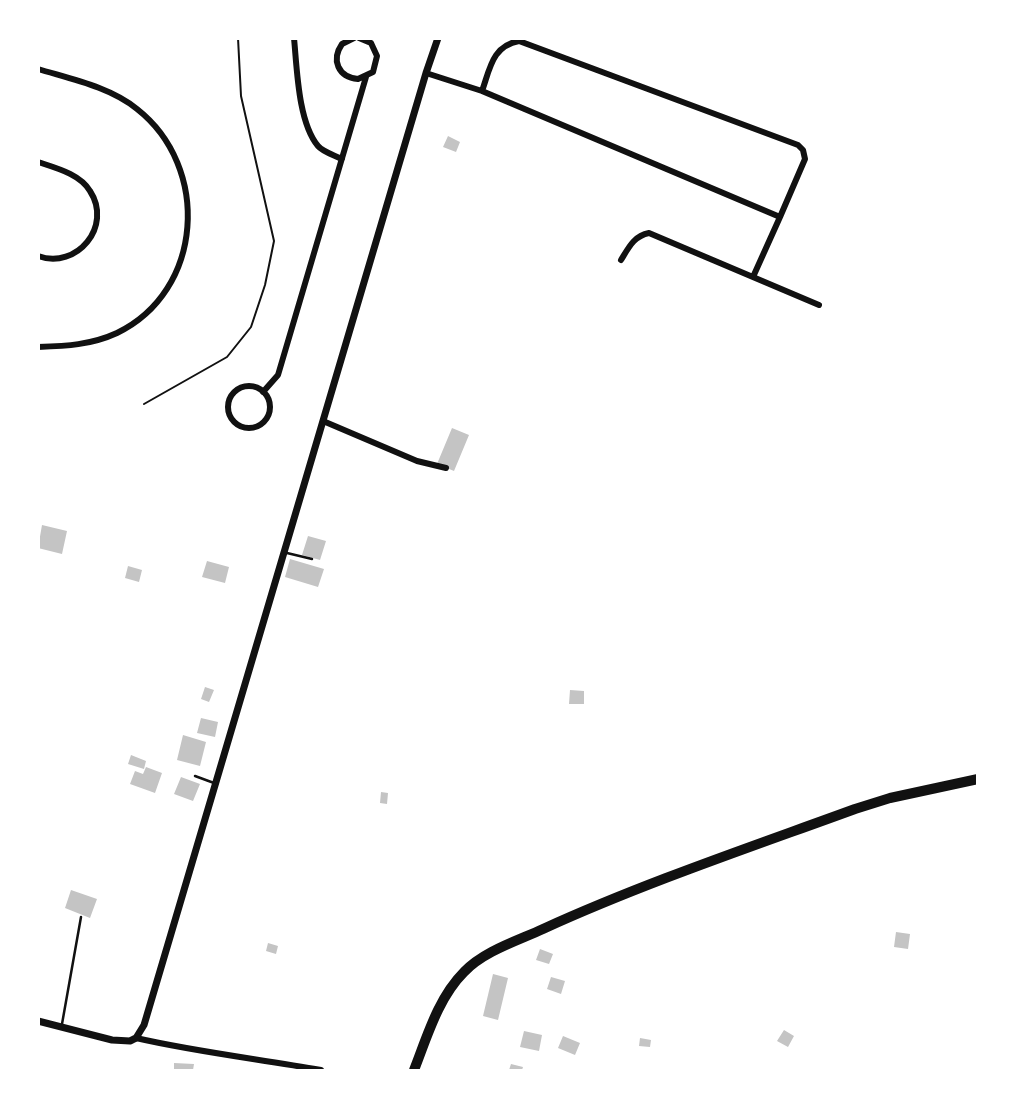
<!DOCTYPE html>
<html>
<head>
<meta charset="utf-8">
<style>
  body { margin:0 }
  #map { position:relative; width:1016px; height:1109px; overflow:hidden; background:#fff; font-family:"Varela Round",sans-serif }
  canvas { display:block }
  .frame { position:absolute; inset:0; border:40px solid #fff; pointer-events:none }
</style>
</head>
<body>
<div id="map">
<canvas width="1016" height="1109"></canvas>
<div class="frame"></div>
</div>
<script>
const ctx = document.querySelector('canvas').getContext('2d');
ctx.lineJoin = 'round';
function fillPath(path, color) { ctx.fillStyle = color; ctx.fill(path, 'evenodd'); }
function trace(path, color, width, dash) { ctx.strokeStyle = color; ctx.lineWidth = width; ctx.lineCap = dash ? 'butt' : 'round'; ctx.setLineDash(dash || []); ctx.stroke(path); }
fillPath(new Path2D(`
  M448,136L460,142L456,152L443,147Z
  M452,428L469,435L454,471L437,464Z
  M42,525L67,531L62,554L38,548Z
  M308,536L326,541L320,560L302,555Z
  M290,559L324,569L318,587L285,577Z
  M207,561L229,567L225,583L202,577Z
  M128,566L142,570L139,582L125,578Z
  M205,687L214,690L209,702L201,699Z
  M570,690L584,691V704H569Z
  M201,718L218,722L215,737L197,733Z
  M183,735L206,742L200,766L177,760Z
  M131,755L146,761L144,769L128,764Z
  M146,767L162,773L155,793L130,784L135,771L143,774Z
  M181,777L200,784L193,801L174,794Z
  M381,792L388,793L387,804L380,803Z
  M71,890L97,899L90,918L65,908Z
  M896,932L910,934L908,949L894,947Z
  M268,943L278,946L276,954L266,951Z
  M540,949L553,954L549,964L536,960Z
  M493,974L508,978L498,1020L483,1016Z
  M551,977L565,981L561,994L547,989Z
  M784,1030L794,1036L788,1047L777,1041Z
  M524,1031L542,1035L539,1051L520,1047Z
  M563,1036L580,1043L575,1055L558,1048Z
  M640,1038L651,1040L650,1047L639,1046Z
  M174,1063L194,1064L193,1070H174Z
  M511,1064L523,1067L522,1070H509Z`), '#c4c4c4');
trace(new Path2D(`
  M144,404L227,357L251,327L265,285L274,241L241,96L238,38`), '#111', 2);
trace(new Path2D(`
  M287,553L312,559
  M195,776L214,783
  M62,1024L81,917`), '#111', 2.5);
trace(new Path2D(`
  M294,38C297,68 298,122 318,146C323,152 334,155 342,159
  M354,38L342,44C331,60 338,77 358,79L373,72L377,56L371,43L359,38
  M38,69C71,79 110,87 137,109C211,167 204,291 117,333C91,345 66,346 38,347
  M426,73L482,91L780,217L805,159L803,150L798,145L519,41C492,46 490,69 482,91
  M38,162C56,168 80,174 90,191C113,226 77,270 38,256
  M621,260C629,247 634,236 649,233L819,305
  M753,277L780,217
  M228 407a21 21 0 1 1 42 0a21 21 0 1 1-42 0Z
  M263,392L278,375L366,77
  M323,421L417,461L446,468
  M136,1038C197,1052 259,1059 321,1070`), '#111', 6);
trace(new Path2D(`
  M38,1021L112,1040L130,1041L136,1038L144,1025L426,73L438,38`), '#111', 7);
trace(new Path2D(`
  M414,1070C427,1037 438,998 464,972C484,951 517,941 543,929C644,883 751,847 855,809L890,798L978,779`), '#111', 10);
</script>
</body>
</html>
